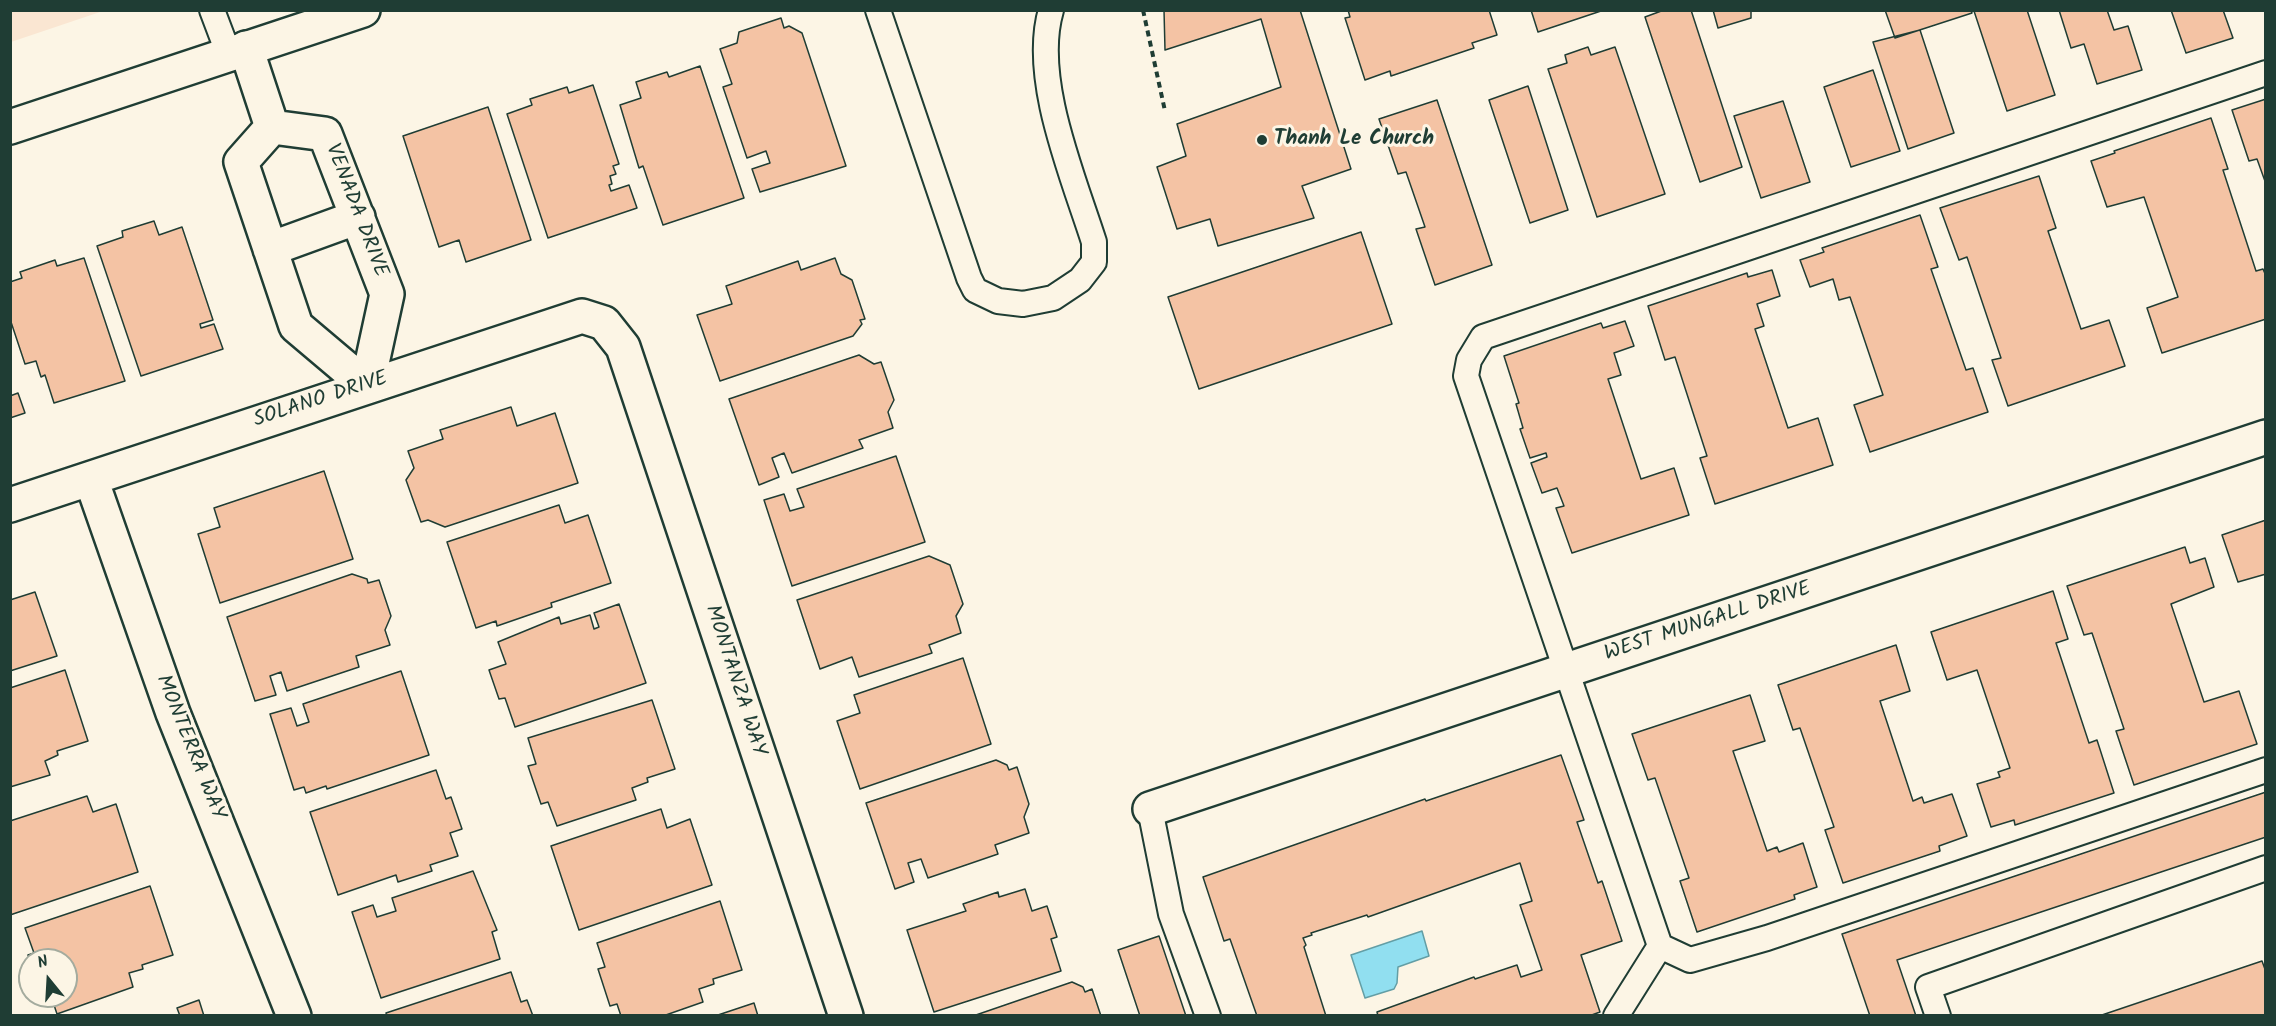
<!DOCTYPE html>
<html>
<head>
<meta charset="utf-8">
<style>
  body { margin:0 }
  #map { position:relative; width:2276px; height:1026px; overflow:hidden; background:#fcf5e5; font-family:Kalam,sans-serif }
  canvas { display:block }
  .frame { position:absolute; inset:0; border:12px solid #1f3d34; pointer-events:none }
  .north { position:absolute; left:18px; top:948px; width:60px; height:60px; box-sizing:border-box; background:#fcf5e5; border:2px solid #a4ab9e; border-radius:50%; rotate:342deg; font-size:16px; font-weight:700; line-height:24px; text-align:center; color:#1f3d34 }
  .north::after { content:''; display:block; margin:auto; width:21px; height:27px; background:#1f3d34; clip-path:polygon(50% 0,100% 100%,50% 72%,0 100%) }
</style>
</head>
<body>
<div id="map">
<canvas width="2276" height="1026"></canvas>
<div class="frame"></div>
<div class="north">N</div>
</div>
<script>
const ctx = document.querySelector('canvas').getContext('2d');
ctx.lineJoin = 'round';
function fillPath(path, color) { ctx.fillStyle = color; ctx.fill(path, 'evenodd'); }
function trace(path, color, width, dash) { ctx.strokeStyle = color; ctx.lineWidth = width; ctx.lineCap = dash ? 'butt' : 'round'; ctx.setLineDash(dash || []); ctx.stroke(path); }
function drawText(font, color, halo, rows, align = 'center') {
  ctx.font = font + ' Kalam,sans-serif'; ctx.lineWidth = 6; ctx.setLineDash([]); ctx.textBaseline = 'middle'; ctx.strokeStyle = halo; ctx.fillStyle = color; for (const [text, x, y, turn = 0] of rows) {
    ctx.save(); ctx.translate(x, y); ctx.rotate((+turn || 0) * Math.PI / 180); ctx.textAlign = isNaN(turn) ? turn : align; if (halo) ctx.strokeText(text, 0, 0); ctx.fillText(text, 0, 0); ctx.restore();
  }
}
fillPath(new Path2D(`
  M11,10H103V11L11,42Z`), '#fae6d2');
const water = new Path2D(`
  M1422,931L1429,956L1398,967L1397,983L1394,989L1365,998L1351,955Z`);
fillPath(water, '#91dff0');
trace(water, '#639ea5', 1.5);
const building = new Path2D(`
  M1164,10H1300L1351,169L1302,186L1314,218L1218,246L1210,219L1177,229L1157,167L1186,156L1177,124L1281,87L1261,19L1165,50Z
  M1348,10H1489L1497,35L1472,43L1474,48L1391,76L1390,71L1365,80L1345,18L1350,17Z
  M1531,10H1604L1538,32Z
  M1664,10H1691L1742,167L1700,182L1645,17Z
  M1713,10H1751V18L1718,28Z
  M1885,10H1971L1972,13L1895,38Z
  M2027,10L2055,95L2007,111L1974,11Z
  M2059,10H2107L2114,30L2128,26L2142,70L2097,84L2084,44L2071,48Z
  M2171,10H2223L2233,38L2186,53Z
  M781,18L784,28L789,26L802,33L846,166L760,192L752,169L770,163L766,151L747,158L723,87L732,84L720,49L737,43L739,32Z
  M1920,30L1954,133L1908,149L1873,42Z
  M1588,47L1591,55L1615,47L1665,194L1597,217L1548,69L1567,63L1565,55Z
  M700,66L744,198L663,225L643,166L639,168L620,105L641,98L636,82L667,72L669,77Z
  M1873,70L1900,151L1851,167L1824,87Z
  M593,85L619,164L613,166L616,174L610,176L612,184L609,185L611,191L629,185L637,208L548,238L507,114L532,105L530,99L567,87L569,93Z
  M1528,86L1568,210L1530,223L1489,100Z
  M2266,99V184L2257,159L2249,161L2232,110Z
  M1437,100L1492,265L1435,285L1416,229L1425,227L1406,172L1398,174L1379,119Z
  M1783,101L1810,182L1761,198L1734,116Z
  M488,107L531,240L466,262L459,240L439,247L403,136Z
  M2211,118L2228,169L2223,170L2256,271L2263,269L2266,276V319L2162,353L2147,308L2178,297L2144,197L2107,207L2091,161L2115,153L2114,151Z
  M2039,176L2056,228L2048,231L2081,329L2109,320L2125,366L2008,406L1992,360L2001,358L1967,257L1959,260L1940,208Z
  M1920,215L1938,267L1931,269L1966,370L1973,368L1988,412L1870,452L1854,405L1883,395L1850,297L1839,300L1833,279L1810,287L1800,260L1824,252L1822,248Z
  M154,221L159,235L182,227L213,320L200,324L201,328L214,324L223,349L141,376L97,246L123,237L122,231Z
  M1361,232L1392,324L1199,389L1168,297Z
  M84,258L125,381L54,403L45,375L41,377L36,361L25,364L10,319V282L22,278L20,272L55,260L57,266Z
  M835,258L841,274L852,280L865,319L860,320L862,324L853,336L720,381L697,315L732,304L726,286L798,261L801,270Z
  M1772,270L1780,296L1757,304L1764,326L1755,329L1788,428L1818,418L1833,465L1715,504L1700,458L1707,456L1675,357L1665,360L1648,306L1747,273L1748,277Z
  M1625,321L1634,346L1614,353L1621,375L1608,379L1641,479L1674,468L1689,515L1572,553L1556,508L1564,506L1557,488L1542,493L1531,463L1547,457L1546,453L1530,458L1520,429L1523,428L1516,404L1519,403L1504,356L1601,323L1603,328Z
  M859,355L874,364L881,362L894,400L888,412L893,428L859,440L863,448L792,473L784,453L772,458L779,477L759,485L729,399Z
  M18,393L25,413L10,418V396Z
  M511,407L517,426L555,413L578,483L445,527L428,520L421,522L406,480L414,468L408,451L443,439L440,430Z
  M896,456L925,542L792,586L764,500L784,494L790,511L804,507L797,489Z
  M324,471L353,559L220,603L198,534L220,527L214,508Z
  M559,505L565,523L588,515L611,583L551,603L552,607L497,626L496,621L476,628L447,542Z
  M2266,520V574L2238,582L2222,535Z
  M2185,547L2190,563L2205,558L2214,587L2171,604L2204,702L2239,691L2257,744L2134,785L2116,731L2124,729L2092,633L2084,635L2067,586Z
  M929,556L950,565L963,604L956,616L961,633L929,645L932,653L859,677L852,657L820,669L797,600Z
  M352,574L367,579L368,583L379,580L391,616L385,630L390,645L356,656L359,667L287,691L281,672L270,676L276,695L255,701L227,617Z
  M2053,591L2068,639L2056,643L2089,743L2097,740L2114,793L2015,825L2014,820L1991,827L1977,784L2000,777L1998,772L2010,768L1977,670L1947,680L1931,632Z
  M35,592L57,656L10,671V600Z
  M619,604L646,683L515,727L505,698L499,699L489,670L506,664L498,642L559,617L561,624L590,615L594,629L599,627L594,613Z
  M1896,645L1910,691L1880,701L1913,801L1922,797L1924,803L1952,794L1967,836L1939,846L1940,851L1843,883L1825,830L1834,827L1800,728L1793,730L1778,685Z
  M963,658L991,744L860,789L837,721L860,713L854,695Z
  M65,670L88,741L57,751L58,755L45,761L50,775L10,787V688Z
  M401,671L429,755L327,789L326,786L306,793L304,787L294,790L270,714L291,708L297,726L309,722L303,704Z
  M1750,695L1765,741L1733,751L1767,851L1777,847L1779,852L1803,843L1817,887L1794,895L1795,899L1697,932L1680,881L1689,878L1655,778L1648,780L1632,734Z
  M652,700L675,769L647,778L648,782L632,788L636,800L557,826L548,802L541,804L528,766L536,764L528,738Z
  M1561,755L1584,820L1577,822L1598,883L1602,881L1622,941L1581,955L1600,1012L1589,1016H1378L1377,1012L1474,977L1475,979L1517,965L1521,977L1542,970L1520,905L1532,901L1520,863L1368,917L1367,915L1311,933L1312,935L1303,938L1306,945L1304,947L1326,1016H1257L1230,939L1224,941L1203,877L1425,799L1426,801Z
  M996,760L1007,765L1009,770L1017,767L1029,804L1024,817L1029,833L995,845L998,854L928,878L921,859L908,863L914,882L895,889L866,803Z
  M436,770L446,799L451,797L462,829L450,833L458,856L430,865L432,871L398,882L396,875L338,895L310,812Z
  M2266,792V837L1897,960L1916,1016H1870L1842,934Z
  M87,796L93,812L116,804L138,872L10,915V821Z
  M661,809L667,828L690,819L712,885L579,930L551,846Z
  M473,871L497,930L492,932L500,959L381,998L352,912L373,905L377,917L396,911L392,898Z
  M150,886L173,955L142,965L143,969L129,973L133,987L57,1014L51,996H66V960L30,961L28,955L34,953L25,928Z
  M1025,889L1032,911L1047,906L1057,937L1051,939L1061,971L934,1012L907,930L966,911L963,904L998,892L999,897Z
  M720,901L742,970L713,979L714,984L699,989L703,1002L663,1016H621L617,1004L610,1006L598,969L605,967L597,943Z
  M1159,936L1186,1016H1140L1118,950Z
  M2262,961L2266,972V1016H2099Z
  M511,972L521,1002L527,1000L533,1016H387L386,1013Z
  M1072,982L1083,987L1085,992L1092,989L1101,1016H973Z
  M199,1000L204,1016H180L177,1008Z
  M754,1003L758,1016H715Z`);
fillPath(building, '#f4c3a4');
trace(building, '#1f3d34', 1.5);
const lane = new Path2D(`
  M212,10L229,55
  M878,10L969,278L975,290L998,301L1023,304L1053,298L1080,280L1094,262V242C1073,176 1031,78 1051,10
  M2266,73L1483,337L1469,360L1466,376L1660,946L1690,960L1767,938L2266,770
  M1150,809L1171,914L1208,1016
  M1616,1016L1660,946
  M1938,1016L1928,987L2266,868`);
const street = new Path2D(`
  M246,48L272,127
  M272,127L325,134L387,294L367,386
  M272,127L241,162L296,326L367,386
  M270,249L358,217
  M91,479L173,713L294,1016
  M10,505L582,316L604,323L623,347L846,1016
  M1150,809L2266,437`);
const secondary = new Path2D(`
  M10,127L363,10`);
trace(lane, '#1f3d34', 28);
trace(street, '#1f3d34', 38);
trace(secondary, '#1f3d34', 38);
trace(new Path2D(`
  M1143,10L1165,111`), '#1f3d34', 4, [6, 4.5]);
trace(lane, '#fcf5e5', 24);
trace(street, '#fcf5e5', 33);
trace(secondary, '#fcf5e5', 33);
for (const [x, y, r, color] of [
  [1262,140,6,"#1f3d34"]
]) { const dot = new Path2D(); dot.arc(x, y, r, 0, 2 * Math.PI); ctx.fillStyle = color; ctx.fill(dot); trace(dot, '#fcf5e5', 2); }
drawText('bold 21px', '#1f3d34', '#fcf5e5', [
  ["Thanh Le Church",1274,140]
], 'left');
drawText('21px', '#1f3d34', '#fcf5e5', [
  ["VENADA DRIVE",355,211,69],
  ["SOLANO DRIVE",321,401,-18],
  ["WEST MUNGALL DRIVE",1708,623,-18],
  ["MONTANZA WAY",734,681,72],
  ["MONTERRA WAY",189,748,68]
]);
</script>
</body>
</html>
